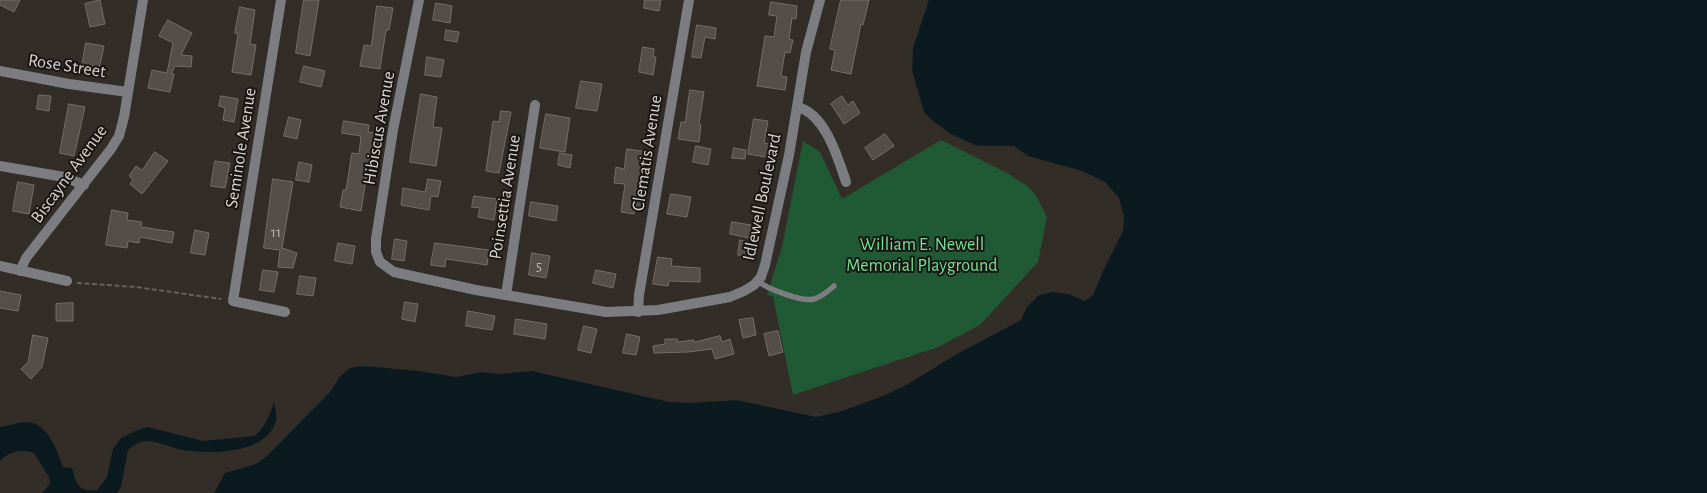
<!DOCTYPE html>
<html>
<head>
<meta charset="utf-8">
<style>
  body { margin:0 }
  canvas { display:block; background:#332d28 }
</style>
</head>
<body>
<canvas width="1707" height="493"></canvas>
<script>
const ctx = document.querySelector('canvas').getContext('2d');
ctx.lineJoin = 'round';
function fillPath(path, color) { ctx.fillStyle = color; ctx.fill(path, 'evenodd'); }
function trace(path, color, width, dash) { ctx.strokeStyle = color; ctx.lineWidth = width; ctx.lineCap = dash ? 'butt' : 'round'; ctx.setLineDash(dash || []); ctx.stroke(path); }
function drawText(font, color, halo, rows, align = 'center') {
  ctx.font = font + ' "Alegreya Sans",sans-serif'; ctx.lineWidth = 4; ctx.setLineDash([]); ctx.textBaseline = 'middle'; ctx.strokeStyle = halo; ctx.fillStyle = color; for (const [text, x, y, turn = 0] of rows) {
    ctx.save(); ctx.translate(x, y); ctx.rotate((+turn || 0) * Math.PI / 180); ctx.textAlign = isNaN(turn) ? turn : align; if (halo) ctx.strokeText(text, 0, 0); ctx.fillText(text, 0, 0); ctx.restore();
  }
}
fillPath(new Path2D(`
  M941,140L1007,173L1026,185L1035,194L1047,217L1038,262L980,325L938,347L793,395L773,296L767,295L782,247L803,141L820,152L842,199Z`), '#205a34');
fillPath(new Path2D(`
  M929,0H1707V493H214L225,473L256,464L267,456L330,392L340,376L350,368L364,366L418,371L456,377L482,372L499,374L532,371L669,402L693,403L736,400L816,417L842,411L883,396L908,384L957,354L1021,320L1027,307L1039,295L1053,292L1069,294L1085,301L1093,295L1104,269L1123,231L1124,216L1119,198L1105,182L1082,171L1028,156L1014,146H977L951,134L933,121L924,112L912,71L913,48Z
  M274,402C275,407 277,416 276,421C266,455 210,454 183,450C171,448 156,440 145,441C138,442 133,446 128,450L121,487L117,493H42L50,484L49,477L34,453C21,449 10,451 0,461V427C8,426 16,423 24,422C47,420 57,450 63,467L72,468C77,485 78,492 97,490L107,477L113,449L121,438L135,431L148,427L203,441L255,436C265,426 270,416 274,402Z`), '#0a1a1f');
const building = new Path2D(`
  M0,0H20L14,12L0,5Z
  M100,0L105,24L90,27L85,4Z
  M304,0H319L310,56L296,53Z
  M645,0H661L659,11L644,8Z
  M841,0H869L863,25L861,24L851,74L831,70L835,50L830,49Z
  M771,2L797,6L796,19L792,18L789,39L793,40L790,53L785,52L781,76L787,77L785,90L757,86L765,36L774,37L777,16L769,15Z
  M436,3L452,6L450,23L433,20Z
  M377,6L393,8L389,30H386L380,69L360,66L364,45L371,46Z
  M240,7L255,10L250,44L256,45L251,75L232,72L238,34L235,33Z
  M168,20L192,33L181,55L192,56L191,67L175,66L171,74H174L170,92L148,88L152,70L167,73L173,43L159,36Z
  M697,25L716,28L715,39L705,37L701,58L692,57Z
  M446,30L459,32L457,42L445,40Z
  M86,43L104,46L99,69L82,66Z
  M643,47L654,49L653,57H656L653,75L639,72Z
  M427,57L444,60L441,77L425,75Z
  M304,66L325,71L321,87L300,82Z
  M581,81L602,84L597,111L576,108Z
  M690,90L704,92L699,124L701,125L699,142L678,139L681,122H685Z
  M421,94L437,97L433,127L442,128L436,166L410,162Z
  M39,95L51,96L49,111L37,109Z
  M221,96L238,99L234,122L223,120L225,108L219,106Z
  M842,96L848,105L853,101L860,113L844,124L831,104Z
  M69,104L85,107L74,156L60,153Z
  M501,111L511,112L499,173L486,171L493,121L499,122Z
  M546,114L570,118L565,152L540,148Z
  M289,117L301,120L297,139L284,136Z
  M754,119L768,121L764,143L773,145L771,158L748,154Z
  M344,121L369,125L368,132L380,134L378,149L371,147L361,211L340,207L343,190H346L352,153L359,154L361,136L342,133Z
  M885,134L894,146L873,160L865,148Z
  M696,146L711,149L708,165L693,162Z
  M734,148L746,150L745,159L732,158Z
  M627,149L648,152L644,172L649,173L643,209L635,208L634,214L621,212L625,184L614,183L616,167L624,169Z
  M155,152L168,161L142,194L130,184L133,180L129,176L136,166L142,170Z
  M560,153L572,155L570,168L558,165Z
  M215,161L230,163L225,188L211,186Z
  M299,162L312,165L309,182L296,180Z
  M273,179L293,182L282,248L297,253L293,268L278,267L280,250L264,248Z
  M428,179L441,181L438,197L431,196L429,210L401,205L403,188L425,192Z
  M18,182L34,185L29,214L13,211Z
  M671,194L691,197L687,217L667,214Z
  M474,196L497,199L494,220L478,217L480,208L472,207Z
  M531,202L558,206L556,221L529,216Z
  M112,210L128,213L127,220L142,222L141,227L174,232L172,243L140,237L139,243L128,241L127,248L106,245Z
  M732,222L751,225L749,238L730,234Z
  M195,230L209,233L205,255L191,253Z
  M395,239L407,241L404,261L392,259Z
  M740,240L753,243L750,257L738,255Z
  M338,243L355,246L352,264L335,261Z
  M435,243L489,250L487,265L446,259L445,267L431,265Z
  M532,253L550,256L546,278L529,275Z
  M658,257L672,259L671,266L700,268V282L669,281L668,286L653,284Z
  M263,270L278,272L274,292L260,290Z
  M596,270L616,274L613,288L593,283Z
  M300,276L316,278L313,296L297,294Z
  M0,291L21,295L18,311L0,308Z
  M405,302L418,304L415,322L402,319Z
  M73,303V321H56V304Z
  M468,311L495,316L492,330L466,326Z
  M753,318L756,335L743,338L739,320Z
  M516,319L547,324L545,339L514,334Z
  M584,326L597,329L591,353L578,350Z
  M778,331L783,352L769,356L764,334Z
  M627,334L640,337L636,355L623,353Z
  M33,335L48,338L42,367L31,379L21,369L28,362Z
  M720,336L722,342L730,339L734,354L715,359L712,349L688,352L654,353L653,346L665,344V339H677L678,342L694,340V342Z`);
fillPath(building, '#554e48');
trace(building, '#746d67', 1);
trace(new Path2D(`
  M77,283L136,287L221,299`), '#66605c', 2, [5, 2.5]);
trace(new Path2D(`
  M758,281C767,289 802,302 814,299C822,297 828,291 834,286`), '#7b7d80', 5.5);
trace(new Path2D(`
  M281,0L233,301L285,312
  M419,0L393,130L376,239V252L380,262L394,272L476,290L606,312L658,310L730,297L744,291L754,285L761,277L765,265L789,155L806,52L820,0
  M0,71L69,84L128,92
  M797,107C825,113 838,158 846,182
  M0,166L64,177L84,185
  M0,266L67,281
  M20,271L26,258L111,149L119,136L124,117L143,0
  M506,295L535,105
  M638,312L639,295L689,0`), '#7b7d80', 10);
drawText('15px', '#b8b2af', null, [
  ["11",276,232],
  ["5",539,266]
]);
drawText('18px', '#d9d4d1', '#191613', [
  ["Rose Street",67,66,9],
  ["Hibiscus Avenue",379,128,-80],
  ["Seminole Avenue",241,148,-81],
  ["Clematis Avenue",647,153,-81],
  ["Biscayne Avenue",69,174,-54],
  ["Poinsettia Avenue",505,197,-81],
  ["Idlewell Boulevard",762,197,-78]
]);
drawText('18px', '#72e194', '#191613', [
  ["William E. Newell",922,245],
  ["Memorial Playground",922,266]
]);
</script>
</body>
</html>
